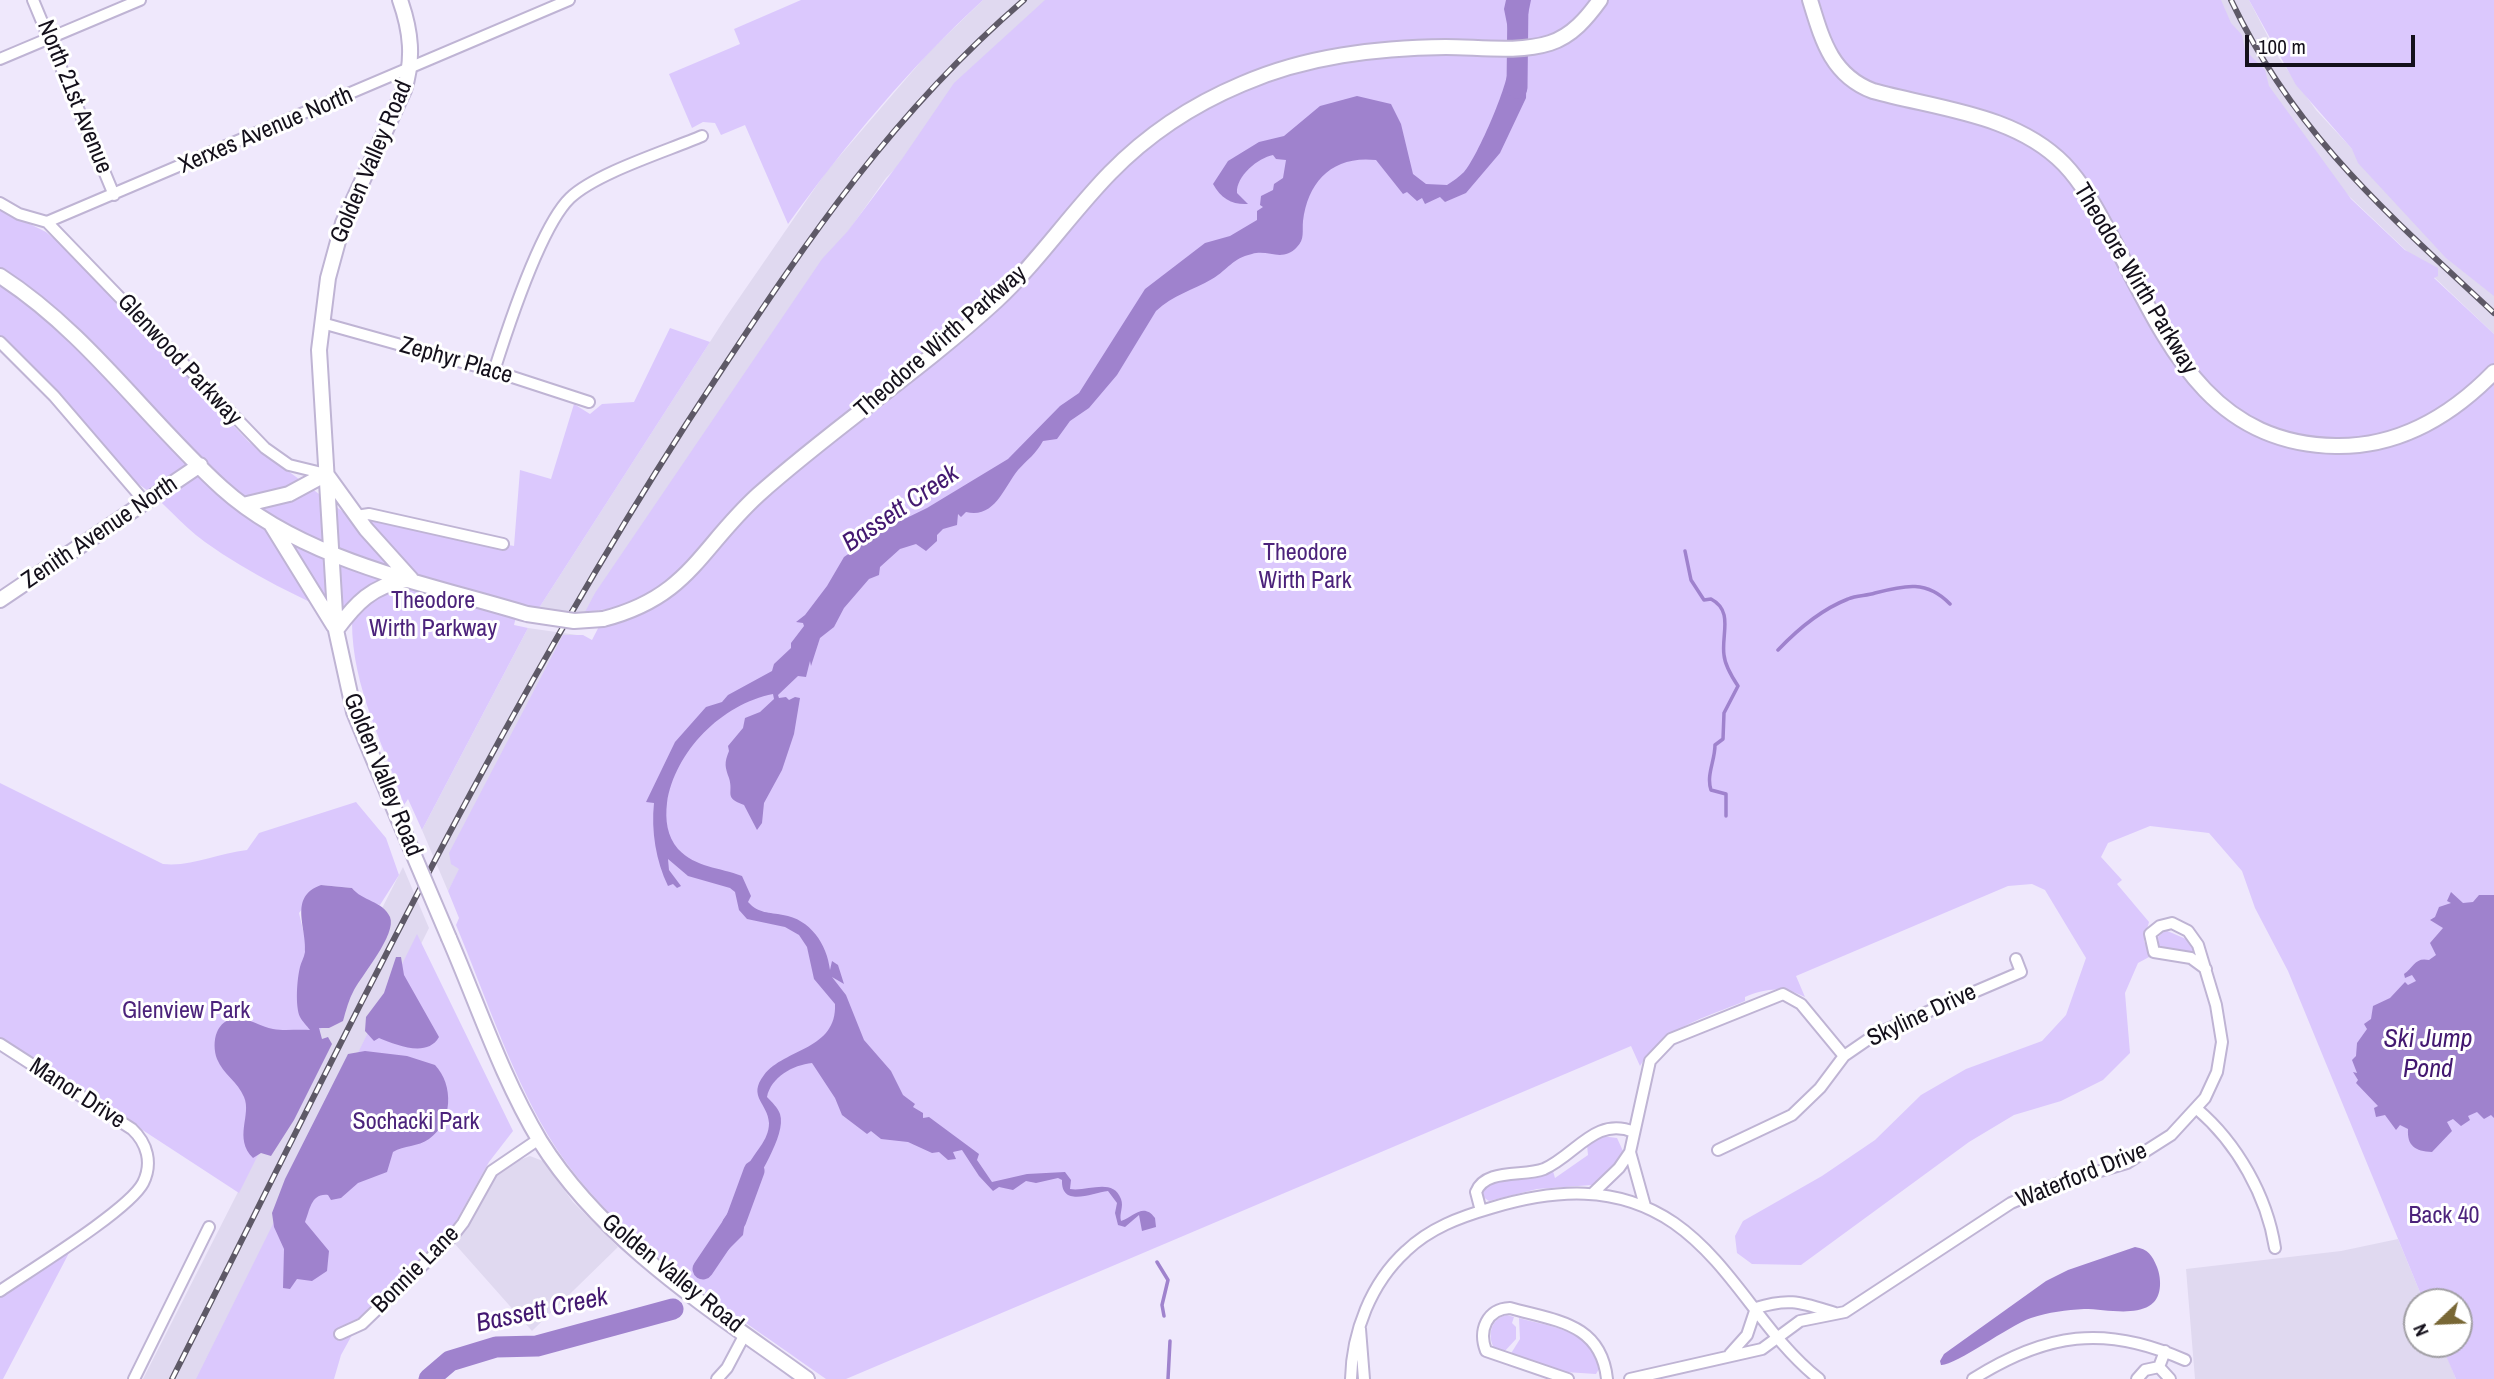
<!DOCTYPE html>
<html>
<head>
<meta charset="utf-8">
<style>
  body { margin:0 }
  #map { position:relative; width:2494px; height:1379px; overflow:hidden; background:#efe8fc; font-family:"Archivo Narrow",sans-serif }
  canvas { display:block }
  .north { position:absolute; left:2403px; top:1288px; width:70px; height:70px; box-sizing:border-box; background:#fff; border:2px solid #a19fa4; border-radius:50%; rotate:247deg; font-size:19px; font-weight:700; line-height:28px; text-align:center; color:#14101b }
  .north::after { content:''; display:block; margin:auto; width:24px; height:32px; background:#786735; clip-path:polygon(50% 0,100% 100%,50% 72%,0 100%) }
  .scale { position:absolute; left:2245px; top:35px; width:170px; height:32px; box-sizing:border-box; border:4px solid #14101b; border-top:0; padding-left:9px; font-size:21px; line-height:24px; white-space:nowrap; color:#14101b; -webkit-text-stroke:5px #fff; paint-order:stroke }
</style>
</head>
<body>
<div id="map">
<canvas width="2494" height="1379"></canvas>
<div class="north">N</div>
<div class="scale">100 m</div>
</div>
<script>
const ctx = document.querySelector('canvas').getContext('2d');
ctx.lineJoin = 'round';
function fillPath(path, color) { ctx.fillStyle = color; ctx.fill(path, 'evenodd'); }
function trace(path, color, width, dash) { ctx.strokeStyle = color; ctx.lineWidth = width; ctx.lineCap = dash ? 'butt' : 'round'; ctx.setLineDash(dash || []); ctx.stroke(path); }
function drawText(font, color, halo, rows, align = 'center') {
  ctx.font = font + ' "Archivo Narrow",sans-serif'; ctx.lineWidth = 6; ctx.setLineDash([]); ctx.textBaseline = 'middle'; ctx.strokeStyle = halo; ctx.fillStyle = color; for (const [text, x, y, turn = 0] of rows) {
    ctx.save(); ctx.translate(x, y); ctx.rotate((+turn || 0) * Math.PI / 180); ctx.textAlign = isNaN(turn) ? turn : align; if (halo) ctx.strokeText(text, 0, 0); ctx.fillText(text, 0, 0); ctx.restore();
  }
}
fillPath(new Path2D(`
  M983,0H1064L886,178L830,257L598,611L575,613L539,608L726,317L826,172L929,52Z
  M2209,0H2249L2279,58L2316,110L2381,180L2494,282V334L2312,161Z
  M528,628L584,636L448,891L422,830Z
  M403,867L429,928L204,1379H143Z
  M530,1156L543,1161L573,1202L618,1247L532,1331L454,1243L472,1220L494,1176L507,1165Z
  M2398,1239L2424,1302H2417V1344H2442L2456,1379H2195L2186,1269L2341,1251Z`), '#e0d9f0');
fillPath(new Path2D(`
  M801,0H983C910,67 846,144 788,224L745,125L721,135L715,123L703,122L692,128L669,74L740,44L734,29Z
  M1045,0H2221L2231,23L2242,35L2245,50L2265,70L2269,86L2351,199L2405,250L2438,268V276L2434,278L2494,334V1379H2456L2441,1344H2459V1302H2424L2288,971L2255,908L2242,871L2209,833L2150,826L2108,843L2101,857L2122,880L2117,884L2149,922L2144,941L2151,956L2138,963L2125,993L2130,1053L2103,1080L2061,1101L2014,1115L1969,1142L1801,1265L1752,1264L1737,1253L1735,1236L1743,1221L1822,1176L1875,1140L1921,1095L1966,1069L2042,1041L2066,1015L2086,958L2045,890L2032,884L2008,886L1796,976L1805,997C1784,986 1766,988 1745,997V1001C1707,1017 1662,1028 1640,1066L1631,1046L846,1379H826C733,1312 620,1245 556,1148C513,1081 487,999 456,925L459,918L448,891L459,869L451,864L449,853L563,635H583L592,640L608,609L585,612L595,593L822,259L847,232L902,159L954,83Z
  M2249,0H2494V296L2446,258L2358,163L2352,149L2296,85Z
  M0,209L46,232L58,242L249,442L350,517L445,535L501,550L503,544L514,546L520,470L551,479L574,404L590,414L602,404L634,402L670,328L710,342L539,608L532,606L524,619L516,617L514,625L528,628L422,830L408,799L404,805C384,744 352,688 352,622C301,598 251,575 205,542C180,524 162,499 137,483L56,389L0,335Z
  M0,783L163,864C192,867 218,853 247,850L259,833L356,802L386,838L399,875L380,905L361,899L352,888L321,885L299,913L304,934L356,959L239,1193L0,1037Z
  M2165,930L2186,939L2195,953L2159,946L2158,937Z
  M417,934L513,1131L489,1162L450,1232L363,1315L341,1355L334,1379H196Z
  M1601,1136L1617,1138L1623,1151L1615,1166L1592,1185L1537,1189L1489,1201L1483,1197V1189C1500,1176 1532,1178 1553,1171L1555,1178L1588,1155L1587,1145Z
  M70,1251L3,1379H0V1298Z
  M1507,1315L1514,1317L1512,1323L1516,1327V1339L1504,1352L1494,1348C1487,1335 1491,1318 1507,1315Z
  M1519,1318C1551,1327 1593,1330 1599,1369L1596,1374L1565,1372L1510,1355L1520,1339Z`), '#dbc8fd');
fillPath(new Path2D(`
  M1506,0H1531L1524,34H1509L1504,9Z
  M1509,60H1527L1526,98L1500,153L1466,193L1445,202L1440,197L1425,204L1422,198L1417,201L1407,192L1403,194L1376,160C1333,155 1308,181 1303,221C1302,231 1305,239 1297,247C1282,263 1269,249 1252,254C1231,259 1229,269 1212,279C1193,290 1173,295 1156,311L1117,375L1089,408L1070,421L1057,439L1043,441C1036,454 1027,460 1018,470C1004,487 995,519 966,512L961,517L958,514L957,525L943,529L937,535V541L926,551L916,544L900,549L880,567L879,575L869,579L844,608L834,627L820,638L811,666L810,661L806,677L798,676L778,695L779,698L786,697L789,700L795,697L800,698L794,734L782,770L764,803L762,823L757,830L744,805C723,797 734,794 729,778C725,767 724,763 729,751L728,746L743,728L745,718L760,712L774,699L773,694C722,704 675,751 667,803C665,820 667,836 678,849C696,868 719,867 742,876L751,896L748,902C759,914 769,912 783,915C810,919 827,944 830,970L832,961L838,965L844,984L832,977L846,995L864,1040L891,1071L903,1095L915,1104L913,1107L923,1113V1118L929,1117L979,1154L977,1160L992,1182L1027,1174L1065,1172L1071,1180L1070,1189C1087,1192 1113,1177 1121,1199C1124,1207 1119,1213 1121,1221C1134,1217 1143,1202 1155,1218L1156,1227L1142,1231L1139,1215L1125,1227L1118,1225L1115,1213L1117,1203L1108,1191C1092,1193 1061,1208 1062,1180L1058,1178L1036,1183L1026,1181L1013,1190L999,1187L993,1191L979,1176L962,1150L953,1152L956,1159L948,1160L939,1152L932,1153L908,1142L881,1139L871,1131L867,1134L842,1115L835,1098L812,1063C793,1065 771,1077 767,1097C772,1102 778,1108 780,1114C787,1136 755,1179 748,1200L741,1197C745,1187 744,1175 748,1166C754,1152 769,1141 769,1123C768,1103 747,1097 764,1075C785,1048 837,1050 835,1004L814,979L807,947L799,935L785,927L747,919L739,910L735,892L730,888L688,876L668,859L669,870L681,886L677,888L673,884L668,886C656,861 651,831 654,803L646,802L675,742L706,707L722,702L728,695L772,671L774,664L791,648V643L804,626L803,623L796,622L805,615L827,586L844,557L886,528L927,508L1008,459L1060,406L1079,393L1145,289L1205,243L1230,236L1257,220V211L1263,207L1260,205L1261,196L1273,190L1274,184L1283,178L1286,160L1276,159L1273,155C1258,158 1236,176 1237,193L1248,204C1233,205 1221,199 1213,184L1228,161L1259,142L1284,136L1320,106L1357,96L1391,104L1401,124L1413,174L1426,184L1447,185C1453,181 1459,177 1464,172C1477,158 1512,78 1509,60Z
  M321,885L352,888C362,901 383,901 390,917C397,934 362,975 354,990C349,999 346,1010 343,1021L329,1028H319L322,1039L328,1037L332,1044L294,1120L271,1156L261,1153L253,1158C233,1138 252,1115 244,1097C238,1082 223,1074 217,1059C211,1042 216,1019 237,1018C248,1018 262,1027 273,1029C284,1031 298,1029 310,1030C307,1026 302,1021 300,1017C295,1006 297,979 300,967C301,962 304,958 305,952C307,927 288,897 321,885Z
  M2451,892L2463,903L2473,902L2479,895H2494V1118L2491,1115L2484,1119L2477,1112L2468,1116L2470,1120L2461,1126L2453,1119L2447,1122L2452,1131L2432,1152C2415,1151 2407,1146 2408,1129L2400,1125L2396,1130L2385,1115L2376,1117L2374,1108L2378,1106L2356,1083L2358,1080L2353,1072L2357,1073L2352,1060L2356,1056L2357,1043L2367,1029L2364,1024L2371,1019L2373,1006L2390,998L2405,982L2408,985L2416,981L2412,975L2405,978L2404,974C2414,967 2415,957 2429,960L2436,955L2430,943L2443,928L2430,920L2435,917L2439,907L2451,903L2447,901Z
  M396,957H401L404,975L439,1037C427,1058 397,1045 379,1038L374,1041L365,1031L366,1017L384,993Z
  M365,1051L407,1056L435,1065C454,1085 453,1122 429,1139C418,1147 404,1145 393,1152L387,1172L358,1183L341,1198L331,1200L328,1195C311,1193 310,1210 305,1222L329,1251L327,1271L312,1281L297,1279L290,1289L283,1288L284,1249L274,1227L272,1213L285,1179L348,1054Z
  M736,1201L747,1206L743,1235L707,1271L699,1266L717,1241L723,1220Z
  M2135,1247C2148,1249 2152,1255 2157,1267C2162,1280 2162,1299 2149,1306C2132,1316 2104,1309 2084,1309C2066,1310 2049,1312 2031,1318C2008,1326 1955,1366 1941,1365L1940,1361L1944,1354L2046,1281L2068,1270Z`), '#9f82cd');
trace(new Path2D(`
  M1685,551L1691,580L1704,600L1711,599C1734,611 1721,635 1724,655C1725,666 1732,677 1738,686L1724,713L1723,739L1715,745C1715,761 1706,775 1711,790L1726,794V816
  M1778,650C1798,629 1820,610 1848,599C1857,595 1866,596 1875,593C1905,585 1927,580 1950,604
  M1157,1262L1168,1280L1162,1305L1164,1316
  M1168,1379L1170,1341`), '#9f82cd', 3.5);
trace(new Path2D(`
  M1517,88L1518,0
  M703,1269L736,1220L754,1171
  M429,1379L450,1361L496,1347L537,1346L673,1309`), '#9f82cd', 21);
const minor = new Path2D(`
  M33,0L114,195
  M0,59L140,0
  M0,203L19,214L47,222L569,0
  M47,222L265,448L289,465L326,474
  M322,323L494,371L589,402
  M0,342L54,396L146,503
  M494,371C507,330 541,226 570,198C596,173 667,151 702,136
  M356,516L369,514L503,544
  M0,1044L132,1129C147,1143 153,1163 143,1183C129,1210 29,1271 0,1291
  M2197,1109C2237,1143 2267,1196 2275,1248
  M1718,1150L1792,1115L1820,1088L1844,1056L1876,1034L2021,972L2016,959
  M1593,1193L1619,1168L1630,1152
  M1645,1206L1630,1152L1650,1061L1671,1039L1783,994L1801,1004L1844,1056
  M1481,1211L1476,1192C1485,1168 1524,1177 1544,1169C1576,1155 1595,1116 1634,1132
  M1360,1329L1364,1379
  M340,1334L362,1324L452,1237L463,1223L492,1171L539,1139
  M1730,1354L1747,1335L1756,1308C1790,1297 1802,1303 1835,1313
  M2159,1367L2170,1379
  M134,1379L209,1227
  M717,1379L727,1368L745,1334
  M1351,1379C1352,1332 1371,1283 1406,1251C1430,1228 1460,1217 1491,1208C1554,1189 1617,1184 1674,1223C1733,1264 1763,1335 1819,1379
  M1568,1379L1486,1351C1478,1330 1487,1309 1510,1308C1556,1321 1601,1323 1607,1379
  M1630,1379L1762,1349L1800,1321L1845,1312L2011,1203L2056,1184L2127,1163L2171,1135L2205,1098L2217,1072L2222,1042L2216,1005L2198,945L2188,931L2172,923L2160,926L2150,934L2154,952L2191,958L2206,969
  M1973,1379C2046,1333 2105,1324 2185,1360
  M2137,1379L2145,1370L2159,1367L2165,1351`);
const tertiary = new Path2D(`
  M1810,0C1822,39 1831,75 1873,91C1938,109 2015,114 2064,164C2085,186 2099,214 2113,240C2165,338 2206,444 2336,446C2399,447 2451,416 2494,372
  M0,276C87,332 146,419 222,488C303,561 425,583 527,614
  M327,475L366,529L411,579
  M243,505L289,494L326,474
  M271,524L334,626
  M0,600L200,465
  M603,619C689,597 699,549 758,495C834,427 921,370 996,301C1038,262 1070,214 1110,173C1148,134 1192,105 1242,84C1306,56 1376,48 1446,47C1478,47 1519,53 1550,43C1572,36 1587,18 1600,0
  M336,630C356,603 372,586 406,580
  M398,818L354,712L336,630L319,350L328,278L343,223L404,90C414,59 411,31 400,0
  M449,938C478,1005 502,1078 540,1141C604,1243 712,1310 807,1379`);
trace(minor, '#bfb4d4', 14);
trace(tertiary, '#bfb4d4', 18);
trace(minor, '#fff', 10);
trace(tertiary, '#fff', 14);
const rail = new Path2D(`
  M2231,0C2295,135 2387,213 2494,313
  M172,1379C343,1041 506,696 715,380C809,237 893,113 1024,0`);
trace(rail, '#5e5967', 6);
trace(rail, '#fff', 3.5, [10]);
const tertiaryBridge = new Path2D(`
  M527,614L574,621L603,619
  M398,818L449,938`);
trace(tertiaryBridge, '#bfb4d4', 18, []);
trace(tertiaryBridge, '#fff', 14);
drawText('24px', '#14101b', '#fff', [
  ["North 21st Avenue",74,97,68],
  ["Xerxes Avenue North",266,131,-23],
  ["Golden Valley Road",372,162,-67],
  ["Theodore Wirth Parkway",2135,279,59],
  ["Theodore Wirth Parkway",941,342,-41],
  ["Glenwood Parkway",179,360,47],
  ["Zephyr Place",456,361,16],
  ["Zenith Avenue North",100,533,-34],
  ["Golden Valley Road",382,775,68],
  ["Skyline Drive",1922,1016,-25],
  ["Manor Drive",77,1094,33],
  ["Waterford Drive",2082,1176,-22],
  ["Bonnie Lane",416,1270,-45],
  ["Golden Valley Road",672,1274,39]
]);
drawText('24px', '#4c237b', '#fff', [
  ["Theodore",1305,554],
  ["Wirth Park",1305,582],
  ["Theodore",433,602],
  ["Wirth Parkway",433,630],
  ["Glenview Park",186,1012],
  ["Sochacki Park",416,1123],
  ["Back 40",2444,1217]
]);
drawText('italic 26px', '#431870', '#fff', [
  ["Bassett Creek",901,509,-34],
  ["Ski Jump",2428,1040],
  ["Pond",2428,1070],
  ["Bassett Creek",542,1311,-12]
]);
</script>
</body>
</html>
